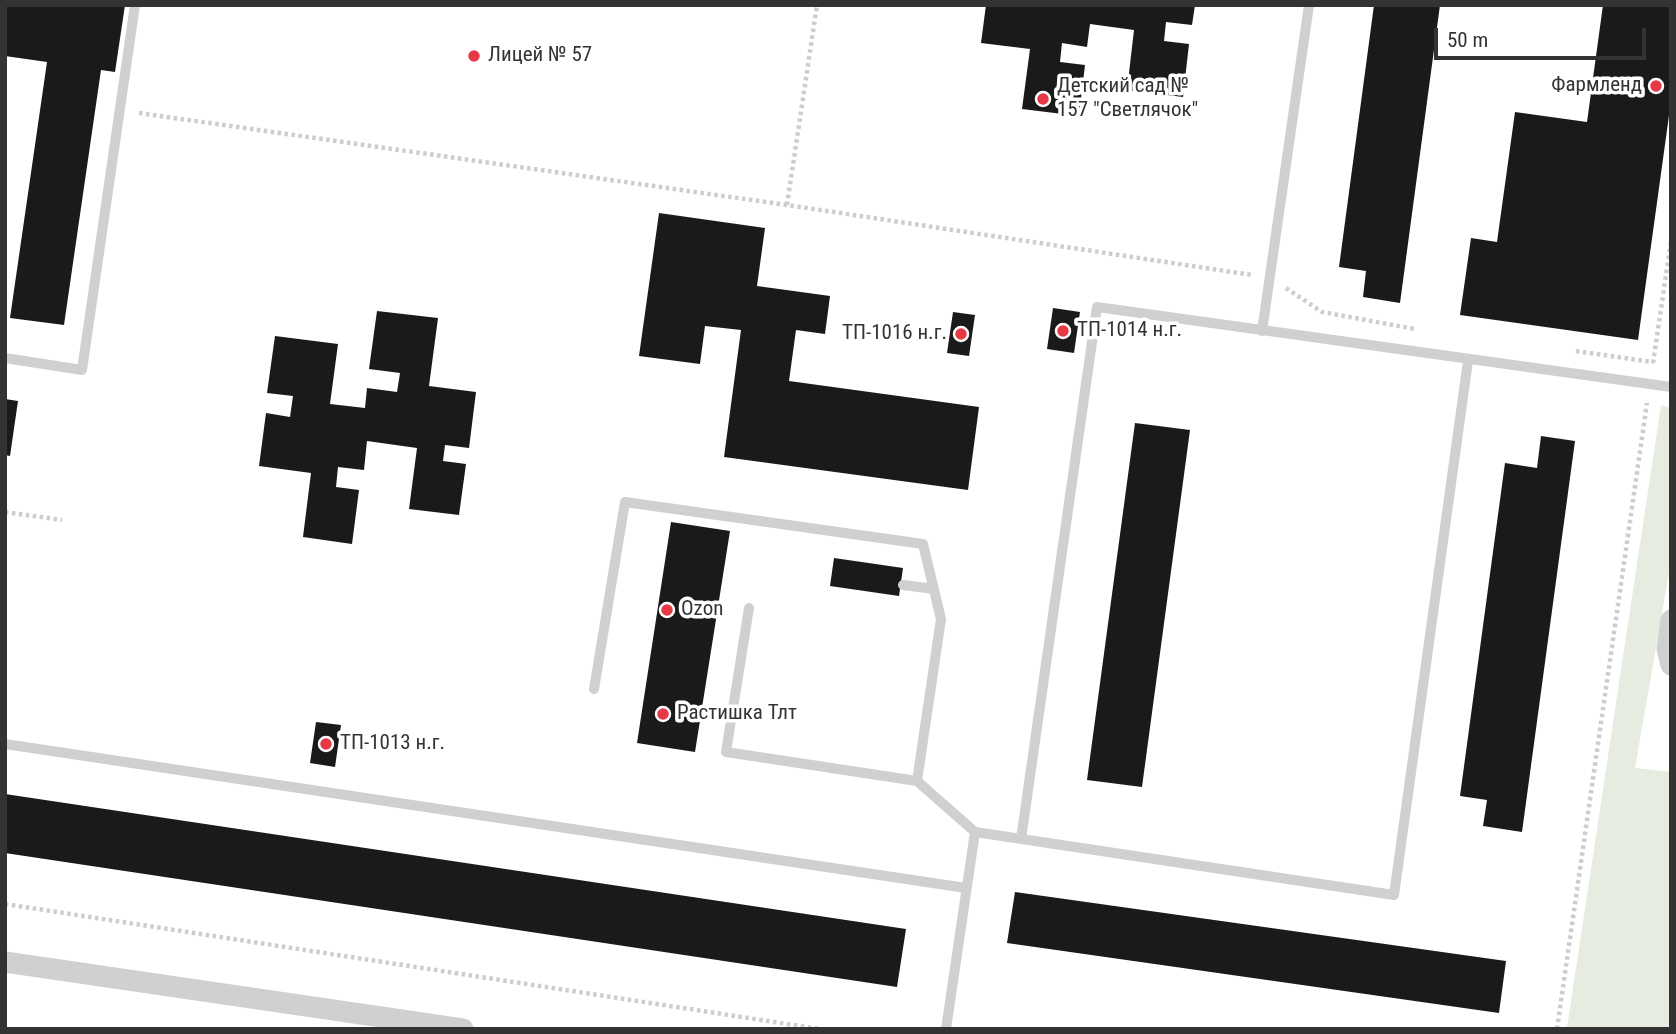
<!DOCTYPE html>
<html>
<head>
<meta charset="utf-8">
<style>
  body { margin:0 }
  #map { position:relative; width:1676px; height:1034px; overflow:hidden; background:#fff; font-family:"Roboto Condensed",sans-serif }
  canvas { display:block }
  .frame { position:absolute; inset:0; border:7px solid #333; pointer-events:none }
  .scale { position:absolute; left:1434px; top:28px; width:212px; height:32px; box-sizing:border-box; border:4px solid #333; border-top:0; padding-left:9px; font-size:21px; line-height:24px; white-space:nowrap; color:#333; -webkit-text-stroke:5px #fff; paint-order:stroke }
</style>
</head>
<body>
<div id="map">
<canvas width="1676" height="1034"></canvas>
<div class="frame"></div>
<div class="scale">50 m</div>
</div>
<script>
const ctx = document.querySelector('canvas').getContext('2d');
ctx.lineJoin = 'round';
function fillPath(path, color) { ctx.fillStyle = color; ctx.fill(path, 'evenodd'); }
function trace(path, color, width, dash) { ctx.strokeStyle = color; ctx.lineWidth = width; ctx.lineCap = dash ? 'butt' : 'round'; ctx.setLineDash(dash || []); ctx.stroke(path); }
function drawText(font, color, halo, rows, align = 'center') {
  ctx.font = font + ' "Roboto Condensed",sans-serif'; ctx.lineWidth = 7; ctx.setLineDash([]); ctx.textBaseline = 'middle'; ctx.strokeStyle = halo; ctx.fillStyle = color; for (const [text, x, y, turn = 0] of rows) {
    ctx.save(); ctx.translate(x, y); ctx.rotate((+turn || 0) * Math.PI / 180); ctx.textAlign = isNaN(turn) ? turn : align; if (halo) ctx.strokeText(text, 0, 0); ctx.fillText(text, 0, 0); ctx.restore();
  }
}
fillPath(new Path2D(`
  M1661,405L1671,408V561L1635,768L1671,772V1029L1567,1028Z`), '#e6ecdf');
fillPath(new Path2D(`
  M5,5H125L115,72L101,70L64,325L10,318L47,62L5,56Z
  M986,5H1195L1192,25L1166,22L1164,41L1189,44L1183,97L1127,90L1134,30L1090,24L1087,47L1062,43L1060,62L1085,65L1079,116L1022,109L1030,49L981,43Z
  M1374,5H1440L1400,303L1363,297L1366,271L1339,267Z
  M1603,5H1671V101L1638,340L1460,315L1471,238L1497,242L1515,112L1587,122Z
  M659,213L765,228L757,286L830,296L825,334L796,330L789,381L979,407L968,490L724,457L741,330L705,326L700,364L639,356Z
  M1053,308L1080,312L1074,353L1047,349Z
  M377,311L438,318L429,386L476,392L469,448L445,445L443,461L466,464L459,515L409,509L417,448L367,441L364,470L338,467L336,487L359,490L352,544L303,537L311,473L259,466L266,413L290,417L293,396L267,393L275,336L338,344L330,404L365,408L367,388L397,392L400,373L369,369Z
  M953,312L975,315L969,356L947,353Z
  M5,399L18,401L10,456L5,455Z
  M1135,423L1190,430L1142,787L1087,780Z
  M1541,436L1575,441L1522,832L1483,826L1487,800L1460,796L1505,463L1537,468Z
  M671,522L730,531L695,752L637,743Z
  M834,558L903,568L899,596L830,586Z
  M316,722L341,725L335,767L310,763Z
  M5,794L906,929L897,987L5,853Z
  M1015,892L1506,961L1499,1013L1007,943Z`), '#1a1a1a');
trace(new Path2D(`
  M139,113L787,205L1252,275
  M787,205L817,5
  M1286,288L1322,312L1415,329
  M1576,351L1653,362
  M1653,363L1671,241
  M5,512L62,520
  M5,904L820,1029
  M1557,1029L1647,403`), '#cdcdcd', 4.5, [3.5, 3.5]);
trace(new Path2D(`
  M1262,331L1309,5
  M5,358L82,370L135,5
  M903,585L934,589
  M749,608L726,752L917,781
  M594,689L625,502L923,544L941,619L917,781L975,832L1394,895L1468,361
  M5,744L966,888
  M1021,839L1097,307L1671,387
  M946,1029L975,832`), '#d0d0d0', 10);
trace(new Path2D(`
  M1671,620L1667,649L1671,665
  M5,962L463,1029`), '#d0d0d0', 21);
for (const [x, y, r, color] of [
  [474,56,7,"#e63946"],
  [1656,86,7,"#e63946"],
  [1043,99,7,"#e63946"],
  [1063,331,7,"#e63946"],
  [961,334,7,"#e63946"],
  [667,610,7,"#e63946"],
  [663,714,7,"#e63946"],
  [326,744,7,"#e63946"]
]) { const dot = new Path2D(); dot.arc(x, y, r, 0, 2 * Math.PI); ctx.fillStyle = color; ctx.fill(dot); trace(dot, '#fff', 2.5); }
drawText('21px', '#333', '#fff', [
  ["Лицей № 57",488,56],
  ["Фармленд",1642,86,"right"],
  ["Детский сад №",1057,87],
  ["157 \"Светлячок\"",1057,111],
  ["ТП-1014 н.г.",1077,331],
  ["ТП-1016 н.г.",947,334,"right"],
  ["Ozon",681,610],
  ["Растишка Тлт",677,714],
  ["ТП-1013 н.г.",340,744]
], 'left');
</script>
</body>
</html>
